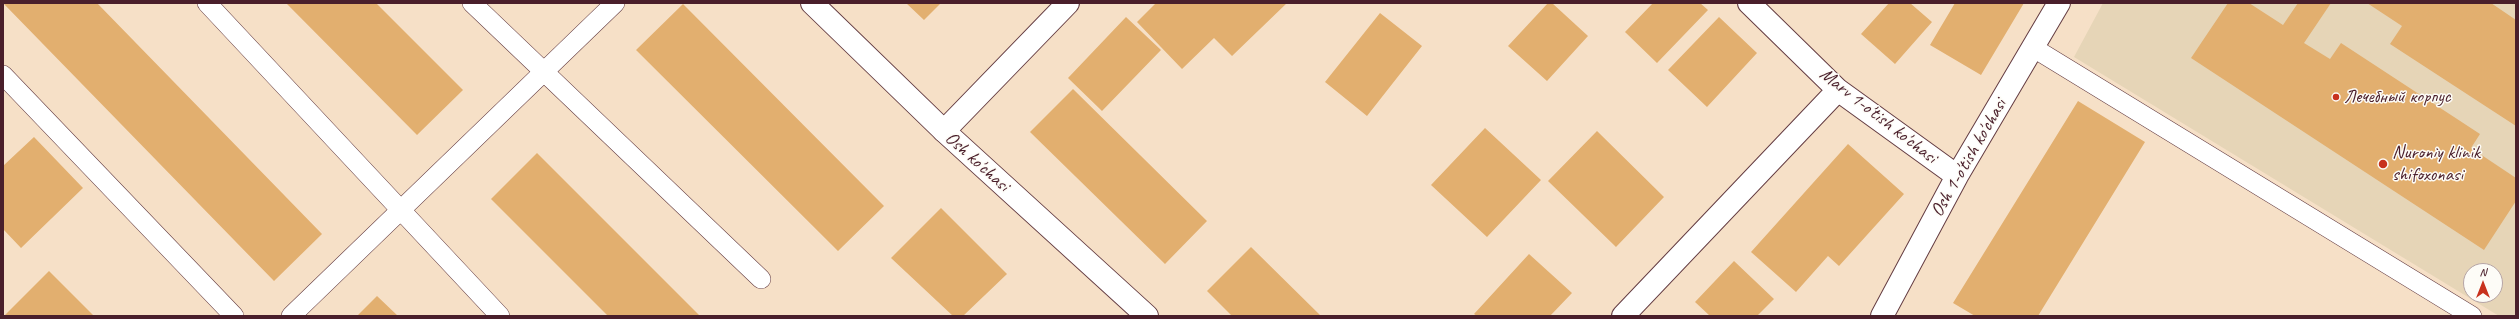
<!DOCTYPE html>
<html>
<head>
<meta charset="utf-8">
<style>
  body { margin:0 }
  #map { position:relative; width:2519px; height:319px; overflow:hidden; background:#f6e0c7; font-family:Caveat,sans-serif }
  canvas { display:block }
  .frame { position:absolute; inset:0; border:4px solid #4a1f2b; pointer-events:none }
  .north { position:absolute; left:2463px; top:263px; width:40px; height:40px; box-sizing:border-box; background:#fdfcf7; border:1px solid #b5a4a5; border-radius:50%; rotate:0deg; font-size:11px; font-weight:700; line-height:16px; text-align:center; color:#4a1f2b }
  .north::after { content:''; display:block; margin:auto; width:14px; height:18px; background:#c8321e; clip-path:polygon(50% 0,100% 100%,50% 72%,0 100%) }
</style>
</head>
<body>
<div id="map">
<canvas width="2519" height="319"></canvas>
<div class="frame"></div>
<div class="north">N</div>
</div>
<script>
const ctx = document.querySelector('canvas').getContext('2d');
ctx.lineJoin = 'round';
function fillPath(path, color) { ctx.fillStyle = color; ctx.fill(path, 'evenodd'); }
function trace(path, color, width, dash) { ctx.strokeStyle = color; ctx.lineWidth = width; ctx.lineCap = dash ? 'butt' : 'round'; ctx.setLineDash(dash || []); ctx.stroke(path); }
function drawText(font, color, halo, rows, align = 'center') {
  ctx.font = font + ' Caveat,sans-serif'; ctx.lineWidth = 3; ctx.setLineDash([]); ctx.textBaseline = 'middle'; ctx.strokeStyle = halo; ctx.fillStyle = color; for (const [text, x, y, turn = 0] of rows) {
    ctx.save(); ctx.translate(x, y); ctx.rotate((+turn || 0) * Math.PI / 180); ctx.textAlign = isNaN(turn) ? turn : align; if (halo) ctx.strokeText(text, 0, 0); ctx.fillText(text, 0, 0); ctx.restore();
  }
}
fillPath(new Path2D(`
  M2103,3H2516V316H2499L2074,57ZM2471,271H2495V295H2471Z`), '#e6d5b7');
fillPath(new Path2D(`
  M3,3H97L322,234L274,281Z
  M286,3H376L463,90L417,135Z
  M906,3H941L924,20Z
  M1156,3H1287L1232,56L1214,38L1182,69L1137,22Z
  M1548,3H1552L1588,36L1547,81L1508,46Z
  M1653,3H1700L1708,10L1657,63L1625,32Z
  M1889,3H1910L1932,22L1895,64L1861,34Z
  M1955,3H2024L1981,75L1930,45Z
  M2228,3H2249L2283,25L2298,3H2331L2304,43L2330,59L2341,43L2480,134L2471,148L2516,178V201L2484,250L2191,58Z
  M2367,3H2491L2516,20V126L2390,44L2402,26Z
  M683,4L884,206L838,251L636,50Z
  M1380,13L1422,46L1367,116L1325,82Z
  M1126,17L1161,50L1102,111L1068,78Z
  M1719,17L1757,53L1707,107L1668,70Z
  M1073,89L1207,221L1165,264L1030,132Z
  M2078,101L2145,142L2038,316H1975L1953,303Z
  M1485,128L1541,180L1487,237L1431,185Z
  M1597,131L1664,197L1616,247L1548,181Z
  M34,137L83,188L21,248L3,229V166Z
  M1848,144L1904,194L1839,266L1828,256L1796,292L1751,252Z
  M537,153L700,316H608L491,199Z
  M941,208L1007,274L963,316H953L891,258Z
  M1251,247L1321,316H1232L1207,291Z
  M1529,254L1572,293L1550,316H1477L1474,314Z
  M1734,261L1774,299L1757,316H1710L1695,302Z
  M49,271L94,316H4Z
  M377,296L398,316H357Z`), '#e2af6f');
const service = new Path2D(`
  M207,3L500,316
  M472,3L761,279
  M2032,47L2472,316
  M3,75L234,316
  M291,316L615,3`);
const minor = new Path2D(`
  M1749,3L1838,90L1957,176
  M944,131L1068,3
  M1623,316L1838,90
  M1882,316L1957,176L2059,3`);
const tertiary = new Path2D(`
  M812,3L944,131L1147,316`);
trace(service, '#643c42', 20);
trace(minor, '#643c42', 24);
trace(tertiary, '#643c42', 24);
trace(service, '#fff', 19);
trace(minor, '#fff', 22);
trace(tertiary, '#fff', 22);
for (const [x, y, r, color] of [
  [2336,97,4,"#c8321e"],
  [2383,164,5,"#c8321e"]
]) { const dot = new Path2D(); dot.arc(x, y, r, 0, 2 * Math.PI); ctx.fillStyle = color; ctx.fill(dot); trace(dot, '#fdfcf7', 1.5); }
drawText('19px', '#4a1f2b', '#fdfcf7', [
  ["Лечебный корпус",2344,97],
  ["Nuroniy klinik",2392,153],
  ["shifoxonasi",2392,175]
], 'left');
drawText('19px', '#4a1f2b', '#fdfcf7', [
  ["Marv 1-o'tish ko'chasi",1878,116,38],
  ["Osh 1-o'tish ko'chasi",1969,158,-60],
  ["Osh ko'chasi",977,162,42]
]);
</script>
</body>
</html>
